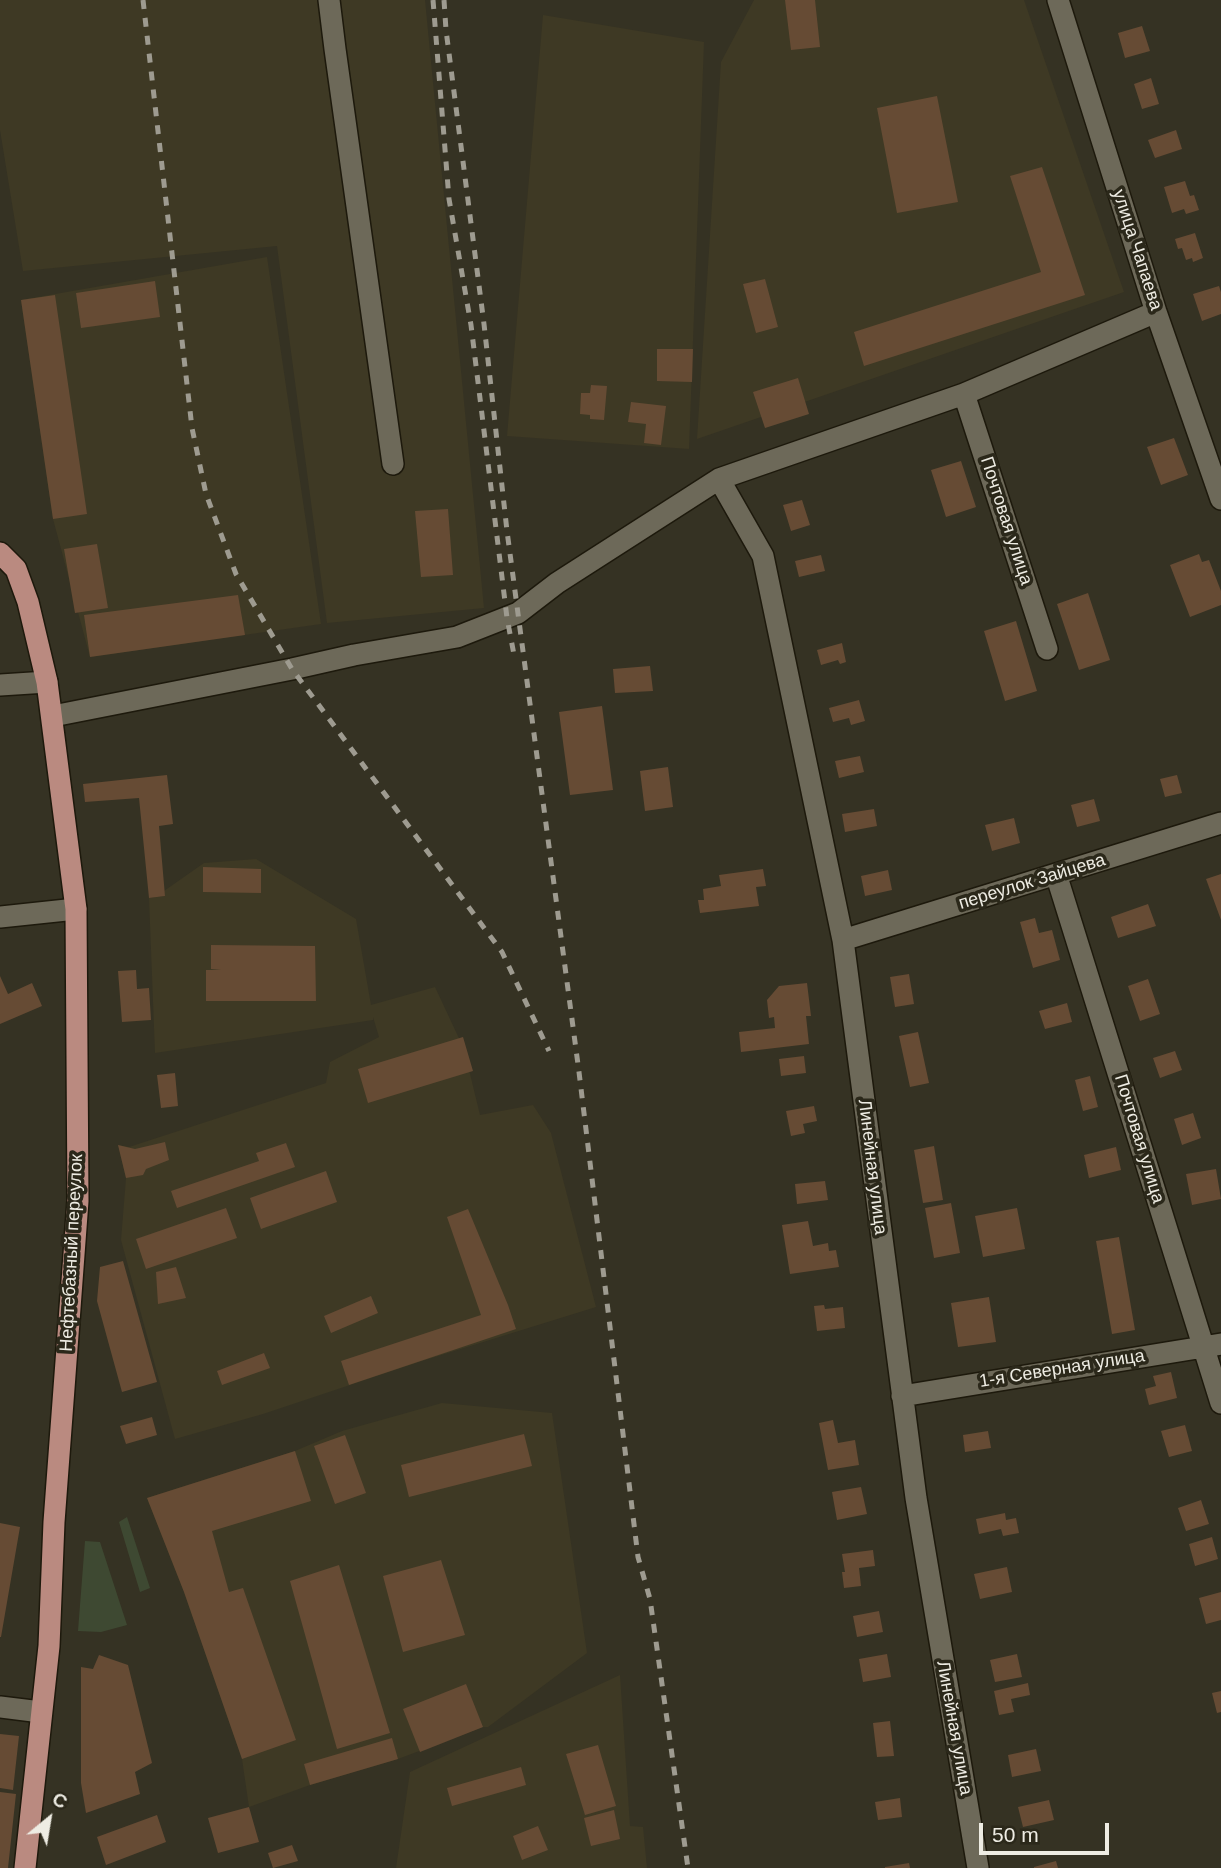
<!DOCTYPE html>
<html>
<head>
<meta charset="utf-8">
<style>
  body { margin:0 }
  #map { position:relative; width:1221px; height:1868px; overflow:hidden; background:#353223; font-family:Arial,sans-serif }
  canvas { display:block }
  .north { position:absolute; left:14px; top:1784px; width:70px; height:70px; -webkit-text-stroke:5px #2b281a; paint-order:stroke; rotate:30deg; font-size:19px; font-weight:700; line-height:28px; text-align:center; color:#eeece3 }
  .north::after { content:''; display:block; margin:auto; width:24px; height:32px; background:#eeece3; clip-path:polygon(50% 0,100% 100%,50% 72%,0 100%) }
  .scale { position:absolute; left:979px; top:1823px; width:130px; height:32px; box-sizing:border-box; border:4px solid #eeece3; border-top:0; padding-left:9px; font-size:21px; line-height:24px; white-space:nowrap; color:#eeece3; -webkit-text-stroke:5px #2b281a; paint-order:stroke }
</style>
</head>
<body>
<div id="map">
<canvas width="1221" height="1868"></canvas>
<div class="north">С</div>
<div class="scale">50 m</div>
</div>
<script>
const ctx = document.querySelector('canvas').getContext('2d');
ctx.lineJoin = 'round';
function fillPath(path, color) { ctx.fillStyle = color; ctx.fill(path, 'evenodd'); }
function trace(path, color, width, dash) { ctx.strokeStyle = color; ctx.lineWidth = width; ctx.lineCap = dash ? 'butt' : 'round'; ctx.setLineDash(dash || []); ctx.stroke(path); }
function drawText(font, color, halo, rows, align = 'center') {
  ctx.font = font + ' Arial,sans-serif'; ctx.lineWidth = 7; ctx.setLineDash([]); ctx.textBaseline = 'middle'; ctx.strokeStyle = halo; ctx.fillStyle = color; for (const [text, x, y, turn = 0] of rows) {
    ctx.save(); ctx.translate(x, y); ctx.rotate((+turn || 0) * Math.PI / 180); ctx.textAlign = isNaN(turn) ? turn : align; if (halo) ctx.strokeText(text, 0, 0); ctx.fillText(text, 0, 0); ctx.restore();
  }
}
fillPath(new Path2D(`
  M0,0H425L484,608L327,623L277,246L23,271L0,130Z
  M754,0H1024L1124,292L697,439L721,62Z
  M543,15L704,42L689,449L507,436Z
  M267,257L321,624L90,657L53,519L21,300Z
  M256,859L356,919L371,1005L435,987L464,1049L480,1115L533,1105L551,1133L596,1307L422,1361L263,1414L175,1439L121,1240L126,1178L118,1145L129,1147L326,1083L330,1062L379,1037L373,1017V1020L155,1053L149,898L165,896L164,891L204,863Z
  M442,1403L552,1413L587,1653L488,1727H483L398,1759L310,1785L249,1807L242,1759L184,1592L147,1498L295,1451L342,1431Z
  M620,1675L630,1826L643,1827L647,1868H396L410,1772Z`), '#3e3924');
fillPath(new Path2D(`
  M127,1517L150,1588L140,1592L119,1522Z
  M85,1541L100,1542L127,1625L101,1632L78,1631Z`), '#3e4932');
fillPath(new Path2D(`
  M785,0H815L820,47L791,50Z
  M1142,26L1150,51L1125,58L1118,33Z
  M1151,78L1159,104L1142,109L1134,84Z
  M937,96L958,202L897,213L877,108Z
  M1176,130L1182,149L1155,158L1148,140Z
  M1042,167L1085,295L864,366L854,332L1041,272L1010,176Z
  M1185,181L1190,196L1194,195L1199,210L1186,214L1184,209L1172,213L1164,187Z
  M1195,233L1203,258L1193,262L1192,258L1186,260L1182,248L1178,249L1175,239Z
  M765,279L778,327L756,333L743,284Z
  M155,281L160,317L81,328L76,293Z
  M1219,286L1221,292V314L1202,321L1193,294Z
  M55,295L87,514L53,519L21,300Z
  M657,349H693L692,382L657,381Z
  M798,378L809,414L765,428L753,392Z
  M591,385L607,386L604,420L590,419V415L580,414L581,393H590Z
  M631,402L666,406L661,445L644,443L646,424L628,422Z
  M1174,438L1188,475L1161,485L1147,447Z
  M961,461L976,507L946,517L931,470Z
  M802,500L810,525L791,531L783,505Z
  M448,509L453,575L421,577L415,511Z
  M97,544L108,608L75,613L64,549Z
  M1199,554L1202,562L1209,560L1221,591V605L1190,617L1170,565Z
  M821,555L825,571L799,577L795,561Z
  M1088,593L1110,660L1079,670L1057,604Z
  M238,595L245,635L90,657L84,615Z
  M1016,621L1037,691L1005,701L984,631Z
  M842,643L846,662L840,664L838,660L821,665L817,650Z
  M650,666L653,691L615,693L613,669Z
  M859,700L865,721L851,725L849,718L833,722L829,708Z
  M602,706L613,790L570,795L559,712Z
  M860,756L864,772L839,778L835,761Z
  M668,767L673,807L645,811L640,771Z
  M167,775L173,824L159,826L165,896L149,898L139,798L85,802L83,784Z
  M1177,775L1182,793L1165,797L1160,779Z
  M1094,799L1100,821L1077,827L1071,805Z
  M874,809L877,826L845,832L842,814Z
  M1014,818L1020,843L992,851L985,825Z
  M203,867L261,869V893L203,892Z
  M763,869L766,886L756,887L759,906L700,913L698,900H704L703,889L721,886L719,875Z
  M888,870L892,890L865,896L861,876Z
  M1221,874V920L1206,879Z
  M1148,904L1156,926L1118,938L1111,917Z
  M1035,918L1039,933L1052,930L1060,960L1033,968L1020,922Z
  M211,945L315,946L316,1001H206V970H221L211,969Z
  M136,970L137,989L149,988L151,1020L122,1022L118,971Z
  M909,974L914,1004L895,1007L890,977Z
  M0,976L8,994L32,983L42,1006L0,1024Z
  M1148,979L1160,1014L1140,1021L1128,986Z
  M807,983L811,1016H806L809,1044L741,1052L739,1032L775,1028L774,1017L769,1018L767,1000L779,986Z
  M1067,1003L1072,1022L1045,1029L1039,1011Z
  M918,1032L929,1083L910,1087L899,1036Z
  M463,1037L473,1071L368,1103L358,1069Z
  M1175,1051L1182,1070L1160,1078L1153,1058Z
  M804,1056L806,1073L781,1076L779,1059Z
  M175,1073L178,1106L161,1108L157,1075Z
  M1090,1076L1098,1107L1083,1111L1075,1080Z
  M814,1106L817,1121L803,1124L805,1133L791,1136L786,1111Z
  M1193,1113L1201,1138L1182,1145L1174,1119Z
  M165,1142L169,1160L146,1169L143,1175L126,1178L118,1145L135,1149Z
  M286,1143L295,1167L177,1208L171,1191L259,1161L256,1153Z
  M934,1146L943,1200L923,1203L914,1150Z
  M1116,1147L1121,1170L1089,1178L1084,1155Z
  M1216,1169L1221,1199L1192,1205L1186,1174Z
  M326,1171L337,1202L261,1229L250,1198Z
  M825,1181L828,1200L797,1204L795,1184Z
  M951,1203L960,1253L934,1258L925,1208Z
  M226,1208L237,1238L146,1269L136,1239Z
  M1017,1208L1025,1249L983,1257L975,1216Z
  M468,1209L508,1305L516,1329L349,1385L341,1361L481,1315L447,1217Z
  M808,1221L813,1246L828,1243L829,1251L836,1250L839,1267L790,1274L782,1225Z
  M1119,1237L1135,1330L1112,1334L1096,1241Z
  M123,1261L157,1382L122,1392L97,1301L100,1267Z
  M176,1267L186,1298L158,1304L156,1272Z
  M371,1296L378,1313L331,1333L324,1316Z
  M989,1297L996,1342L958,1347L951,1303Z
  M824,1305L825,1309L843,1307L845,1328L817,1331L814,1306Z
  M264,1353L270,1368L222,1385L217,1371Z
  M1171,1372L1177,1398L1149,1405L1145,1389L1156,1386L1153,1376Z
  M152,1417L157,1435L126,1444L120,1426Z
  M833,1420L838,1443L855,1440L859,1465L828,1470L819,1423Z
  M1185,1425L1192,1451L1169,1457L1161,1431Z
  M988,1431L991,1448L965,1452L963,1435Z
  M524,1434L532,1466L409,1497L401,1465Z
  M345,1435L366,1493L335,1504L314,1446Z
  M295,1451L311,1501L212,1531L229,1592L243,1588L296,1740L242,1759L184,1592L147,1498Z
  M861,1487L867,1514L837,1520L832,1492Z
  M1201,1500L1209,1524L1186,1531L1178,1508Z
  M1005,1513L1006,1520L1016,1518L1019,1533L1003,1536L1001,1529L979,1534L976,1519Z
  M0,1523L20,1527L1,1637H0Z
  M1212,1537L1218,1559L1195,1566L1189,1544Z
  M873,1550L875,1566L859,1568L861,1586L844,1588L842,1572H845L842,1554Z
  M441,1560L465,1635L403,1652L383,1576Z
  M339,1565L390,1733L337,1749L290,1581Z
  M1007,1567L1012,1592L980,1599L974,1574Z
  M1221,1592V1620L1206,1624L1199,1598Z
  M879,1611L883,1632L857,1637L853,1616Z
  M887,1654L891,1677L863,1682L859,1659Z
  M1017,1654L1022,1677L995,1682L990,1660Z
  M99,1655L128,1665L152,1763L135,1772L140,1794L86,1813L81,1783V1667L93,1669Z
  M1028,1683L1030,1695L1011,1699L1014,1712L999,1715L994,1691Z
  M466,1684L483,1727L420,1752L403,1709Z
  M1221,1691V1712L1217,1713L1212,1693Z
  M890,1721L894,1756L877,1757L873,1723Z
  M0,1734L19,1736L13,1790L0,1788Z
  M392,1738L398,1759L310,1785L304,1764Z
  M598,1745L616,1806L585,1815L566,1754Z
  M1036,1749L1041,1771L1012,1777L1008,1755Z
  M521,1767L526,1785L452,1806L447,1788Z
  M0,1792L16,1794L8,1868H0Z
  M900,1798L902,1817L878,1820L875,1802Z
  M1049,1800L1054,1820L1023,1827L1018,1807Z
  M249,1807L259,1842L218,1853L208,1818Z
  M614,1810L620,1839L591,1846L584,1818Z
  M157,1815L166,1842L106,1865L97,1837Z
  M538,1826L548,1850L522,1860L513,1836Z
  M292,1845L298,1861L273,1868L268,1853Z
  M1056,1861L1058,1868H1034V1867Z
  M909,1863L910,1868H885V1867Z`), '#664b34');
const minor = new Path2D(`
  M329,0L335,49L393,464
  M1058,0L1156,312L1221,499
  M964,394L1047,649
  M719,479L763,556L843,940L916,1498L978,1868
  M0,685L47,682
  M53,716L292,669L354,655L457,637L518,613L557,583L719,479L964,394L1156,312
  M1056,874L1221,1403
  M0,917L76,909
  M843,940L1221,823
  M902,1396L1221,1344
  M0,1707L41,1712`);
const major = new Path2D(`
  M0,553L16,569L28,602L47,682L76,909L78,1201L54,1522L49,1646L25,1868`);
trace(minor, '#1d190c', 24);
trace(major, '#1d190c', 24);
trace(minor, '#6d6959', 21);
trace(major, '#ba8a80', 21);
trace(new Path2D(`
  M143,0L192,428L206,494L236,574L292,669L502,952L549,1051
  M433,0L449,199L471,325L507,618L515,660
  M444,0L446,30L484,324L507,531L579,1072L638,1557L650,1599L688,1868`), '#9e9b90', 5, [9, 9]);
drawText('18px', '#eeece3', '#2b281a', [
  ["улица Чапаева",1137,250,72],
  ["Почтовая улица",1006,521,72],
  ["переулок Зайцева",1032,882,-17],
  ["Почтовая улица",1139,1139,73],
  ["Линейная улица",872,1167,83],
  ["Нефтебазный переулок",72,1253,-87],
  ["1-я Северная улица",1062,1369,-9],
  ["Линейная улица",954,1728,80]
]);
</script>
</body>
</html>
